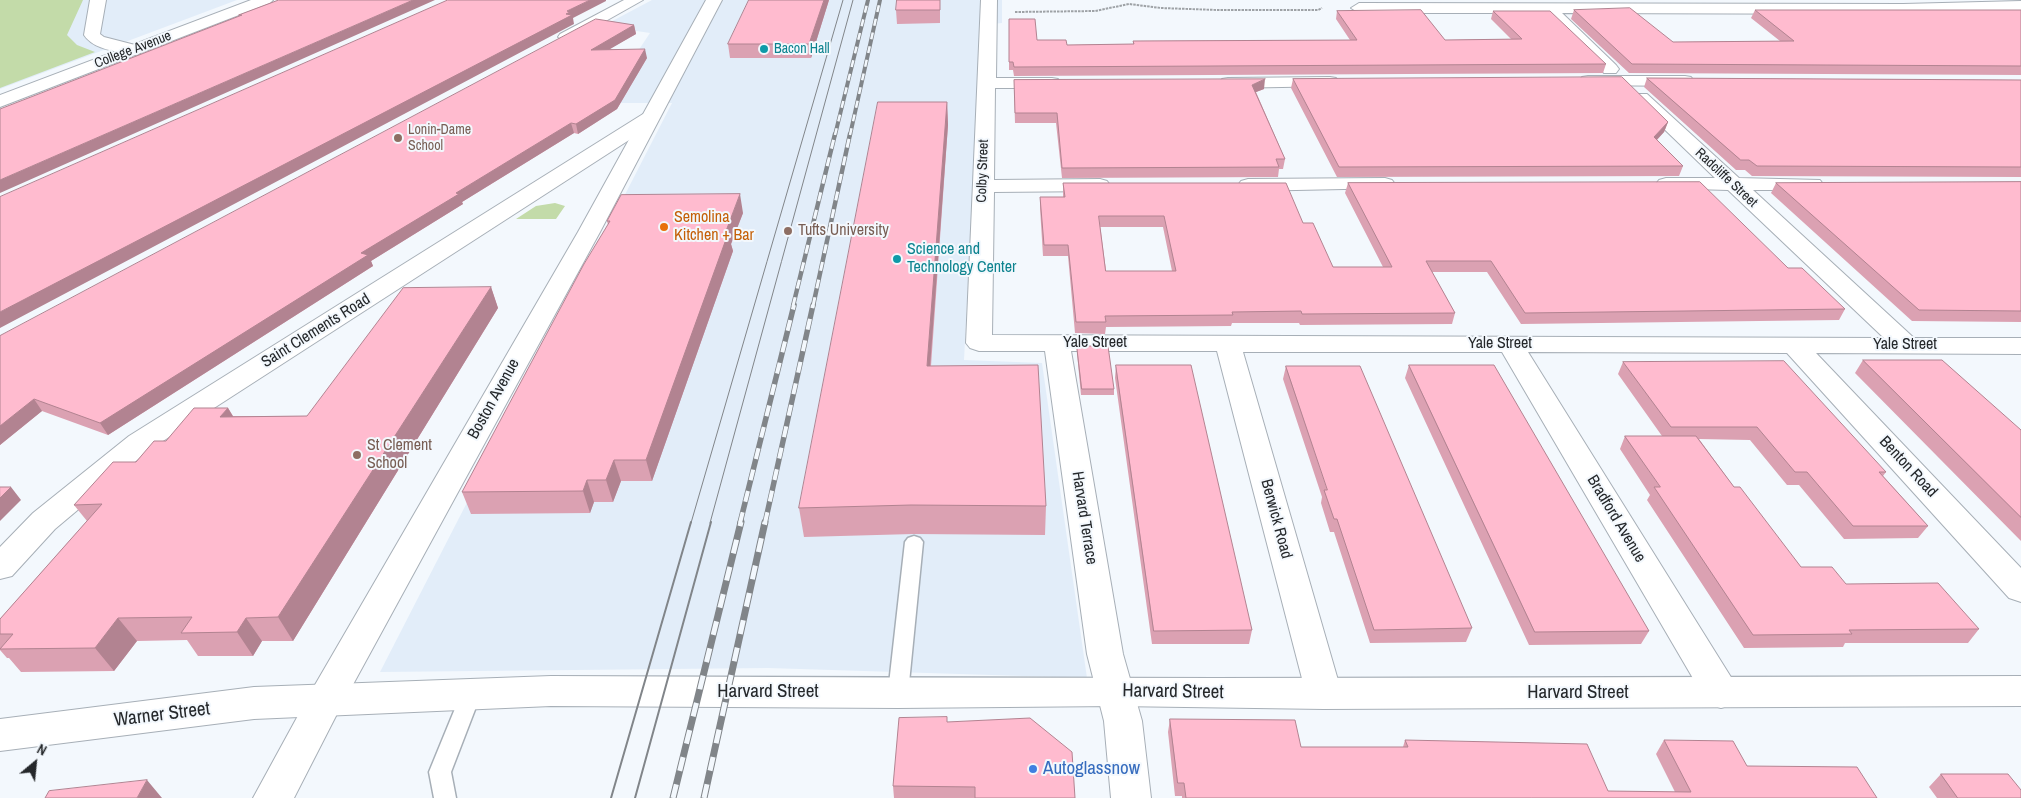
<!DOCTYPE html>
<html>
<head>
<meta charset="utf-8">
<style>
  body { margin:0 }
  #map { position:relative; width:2021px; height:798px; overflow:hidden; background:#f3f8fd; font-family:"Archivo Narrow",sans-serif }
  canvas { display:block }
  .north { position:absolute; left:10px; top:738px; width:50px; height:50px; -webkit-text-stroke:4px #f3f8fd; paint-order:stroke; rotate:28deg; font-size:14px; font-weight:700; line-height:20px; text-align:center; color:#25282b }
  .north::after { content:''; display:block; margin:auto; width:18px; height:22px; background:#25282b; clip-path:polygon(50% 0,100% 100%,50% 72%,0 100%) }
</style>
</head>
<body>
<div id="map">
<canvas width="2021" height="798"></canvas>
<div class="north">N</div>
</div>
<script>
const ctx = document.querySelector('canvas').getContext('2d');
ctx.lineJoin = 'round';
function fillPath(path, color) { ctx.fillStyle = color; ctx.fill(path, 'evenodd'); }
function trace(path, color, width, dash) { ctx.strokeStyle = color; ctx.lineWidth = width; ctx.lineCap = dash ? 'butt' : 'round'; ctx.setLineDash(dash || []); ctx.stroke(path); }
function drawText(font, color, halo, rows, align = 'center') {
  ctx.font = font + ' "Archivo Narrow",sans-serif'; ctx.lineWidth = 4; ctx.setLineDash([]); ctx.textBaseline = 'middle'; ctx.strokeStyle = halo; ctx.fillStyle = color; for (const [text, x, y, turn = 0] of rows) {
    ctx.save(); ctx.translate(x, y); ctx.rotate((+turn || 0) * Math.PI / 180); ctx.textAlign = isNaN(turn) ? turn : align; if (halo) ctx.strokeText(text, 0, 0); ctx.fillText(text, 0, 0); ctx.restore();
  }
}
fillPath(new Path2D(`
  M0,0H237L0,89Z
  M652,0H1002V23L981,25L964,360L1042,363L1087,678L768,668L380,672L672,103H575L634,57L650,33L603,26Z`), '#e2edf9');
fillPath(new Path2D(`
  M0,0H83L67,35L77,45L95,52L0,88Z
  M555,203L565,206L556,219H516L536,206Z`), '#c3dba9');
const service = new Path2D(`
  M914,536L920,538L923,542L908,693L905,699L898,701L891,699L888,693L905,542L908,538Z
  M471,686L478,688L481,694L451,772L456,798H434L429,772L461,694L464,688Z`);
const minor = new Path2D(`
  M90,0H106L100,34L104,37L139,46L141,50L139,54L133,55C116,51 94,50 84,35Z
  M624,0H643L572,40L566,42L558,37L560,34Z
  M981,0H997L996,78H1052L1058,79L1061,83L1058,87L1052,88H995L994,180L1100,179L1107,181L1110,185L1107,189L1100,191L994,192L992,335L1884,338L1728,190L1659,188L1656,184L1659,180L1666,178H1715L1632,98L1635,94H1647L1739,178L1820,180L1823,184L1820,188L1813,190H1753L1914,338H2021V354L1816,353L2021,568V602L2009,598L1787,353L1528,352L1734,682L1739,693L1734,704L1721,708L1708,704L1502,352H1243L1342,694L1337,705L1324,709L1311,705L1306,694L1217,351H1071L1123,654L1142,721L1151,798H1111L1104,721L1087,654L1045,351H979L970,348L966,343Z
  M2021,1V11L1903,14L1562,13L1616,65L1619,69L1616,73H1604L1544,13H1359L1351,8L1359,3L1903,4Z
  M1588,76H1685L1691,77L1694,81L1691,85L1685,86L1582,85L1579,81L1582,77Z
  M1330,77L1336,78L1339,82L1336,86L1228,88L1222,87L1219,83L1222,79L1228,78Z
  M650,112L657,114L659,118L657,122L149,450L55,529L12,576L0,579V547L33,513L129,436L643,114Z
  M1385,178L1392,180L1395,184L1392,188L1248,191L1241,189L1238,185L1241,181L1248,179Z`);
const tertiary = new Path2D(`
  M706,0H722L600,232L338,712L294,798H253L312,690L578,232Z`);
const secondary = new Path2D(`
  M251,0H273L270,3L0,107V95Z
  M551,676C1041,679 1531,678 2021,676V706L1324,709L1116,706L898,708L551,706L254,719L0,751V719L254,687Z`);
trace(service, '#a7afb7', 3);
trace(minor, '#a7afb7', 2);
trace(tertiary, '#a7afb7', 2);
trace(secondary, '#a7afb7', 2);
trace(new Path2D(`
  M1015,12L1095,11L1129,4L1161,8L1217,10H1318L1322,8`), '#9ea2a6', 2, [2.5, 1]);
fillPath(service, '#fff');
fillPath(minor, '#fff');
fillPath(tertiary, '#fff');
fillPath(secondary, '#fff');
trace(new Path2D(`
  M691,523L843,0
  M710,523L853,0`), '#818589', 1);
trace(new Path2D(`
  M611,798L691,522
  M635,798L711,522`), '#818589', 2);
const railFar3 = new Path2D(`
  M835,135L868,0
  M850,135L880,0`);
const railFar2 = new Path2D(`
  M793,306L835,134
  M813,306L850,134`);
const railFar1 = new Path2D(`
  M740,523L794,305
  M765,523L813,305`);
const rail = new Path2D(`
  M673,798L741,522
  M704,798L765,522`);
trace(railFar3, '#818589', 4);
trace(railFar2, '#818589', 4.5);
trace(railFar1, '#818589', 5.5);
trace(rail, '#818589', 7);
trace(railFar3, '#f3f8fd', 2.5, [7]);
trace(railFar2, '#f3f8fd', 3, [9]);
trace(railFar1, '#f3f8fd', 4, [11]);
trace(rail, '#f3f8fd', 5, [14]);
fillPath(new Path2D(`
  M829,0L811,58H730L728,44Z
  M940,0V23L897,24L896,10Z
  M1574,10L1673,42L1780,41L1751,18L1755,10H2021V75L1629,73L1571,19Z
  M1337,11L1445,40L1511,39L1491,19L1493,11L1606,64L1603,73L1014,76L1013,70H1009V19L1037,40L1067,45L1133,44V41L1350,40L1336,19Z
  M634,25L636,34L609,49L647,58L617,109L578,134L574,133L462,202L463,204L371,261L373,266L108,435L42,411L0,445V336Z
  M1647,78L2021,80V177L1752,176L1745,170H1736L1644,87Z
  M1293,79L1668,122L1664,132L1657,140L1683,166L1679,176L1337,177L1291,88Z
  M1264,89L1256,92L1285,159L1283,169H1279L1278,177L1062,178L1056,123H1015L1014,90Z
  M947,102L948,125L931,366L1046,506L1045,535L913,534L804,537L799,508Z
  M2021,182V322L1912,321L1771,193L1776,183Z
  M1063,183L1303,223L1333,267H1383L1345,193L1348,183L1788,268L1845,309L1839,320L1521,324L1487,272H1432L1455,313L1452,324L1300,325L1299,323H1232L1231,326L1106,327L1105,334L1075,333L1068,256H1043L1040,208V197H1063ZM1100,227H1163L1172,271H1106Z
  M743,213L731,244L733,251L652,481H621L613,502H594L590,513L471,514L462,492L608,225L607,221Z
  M491,287L498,308L293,641H262L253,656H198L187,640L137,641L114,671L21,672L9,658H7L0,650V619L87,521L74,505L166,441L228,408L233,416H307Z
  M1077,346L1114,389V395H1081L1077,353Z
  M1863,360L2021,430V541L1855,373Z
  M1623,362L1886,472L1883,476L1928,526L1918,538L1844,539L1799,485H1787L1750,440L1699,439L1734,487L1801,567L1846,584L1979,629L1968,643H1845L1843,647L1744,648L1647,500L1650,495L1620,449L1625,436H1662L1618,374Z
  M1116,365L1252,630L1249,644H1152L1115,378Z
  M1409,365L1649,631L1641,644L1529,645L1405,378Z
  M1286,366L1472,628L1466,642L1370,643L1334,532H1330L1321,503L1322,497L1283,379Z
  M947,717V722L1075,798H894L893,786Z
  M1170,719L1301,747H1403L1405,740L1608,791L1675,792L1656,754L1664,740L1747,766L1877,798H1182V796H1175L1168,732Z
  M1941,774L2021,798H1937L1929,787Z`), '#dba1b2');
fillPath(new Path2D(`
  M413,0H435L0,193V180Z
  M590,0H606V1L573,18L574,24L0,328V312L567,11Z
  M824,0H829L811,58L809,44Z
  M634,25L636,34L593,59L591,50Z
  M645,49L647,58L617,109L578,134L576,124Z
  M1265,79L1264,89L1251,94L1252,85Z
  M947,102L948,125L928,394L927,366Z
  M1668,122L1664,132L1650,147L1654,137Z
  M571,123L574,133L462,202L463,204L371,261L373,266L108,435L100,423L361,253L456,193Z
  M740,194L743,213L731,244L733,251L652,481L646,460L726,231Z
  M491,287L498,308L293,641L278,617Z
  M34,399L42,411L0,445V426Z
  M228,408L241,430L220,417Z
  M614,460L621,481L613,502L606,480Z
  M587,480L594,502L590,513L583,491Z
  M11,487L21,500L0,521V498Z
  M118,618L137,641L114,671L95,648Z
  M246,618L262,641L253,656L237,632Z
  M147,780L162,798H137Z`), '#b28391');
const building = new Path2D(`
  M279,0H413L0,180V109L242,15H239Z
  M448,0H590L567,11L570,12L566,14L572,15L0,312V197Z
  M749,0H824L809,44H728Z
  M897,0H940V10H896Z
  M1630,8L1673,42L1794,41L1755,10H2021V66L1632,64L1574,10Z
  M1421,10L1445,40L1522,39L1493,11H1550L1606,64L1014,67L1013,62H1009V19H1035L1037,40H1066L1067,45L1134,44L1133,41L1357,40L1337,11Z
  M596,19L634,25L591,50L645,49L615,100L576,124L571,123L456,193L459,194L361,253L368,255L100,423L34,399L0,426V336Z
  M1622,77L1668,122L1654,137L1683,166L1339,167L1293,79Z
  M1647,78L2021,80V167L1757,166L1749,160H1741Z
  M1265,79L1252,85L1285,159H1276L1279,167L1062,168L1057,113H1015L1014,80Z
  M878,102H947L927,366L1038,365L1046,506L911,505L799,508Z
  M1700,182L1788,268H1802L1845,309L1525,313L1491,261H1426L1455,313L1302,314L1301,311L1232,312L1233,315L1105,316L1106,322H1076L1068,245H1044L1040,197H1065L1063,183H1286L1303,223H1313L1333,267H1392L1348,183ZM1099,216H1164L1176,271H1106Z
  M2021,182V311L1919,310L1776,183Z
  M740,194L726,231H729L646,460H614L606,480H587L583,491L462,492L584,264L610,221H607L621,195Z
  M491,287L278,617L246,618L237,632L181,633L192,617L118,618L95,648L0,649L13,634H0V619L102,504L74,505L113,462H136L154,441H166L194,408H228L220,417L307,416L403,288Z
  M1077,346H1108L1114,389H1082Z
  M1863,360H1942L2021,430V517Z
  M1784,361L1886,472H1879L1928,526H1853L1807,472H1795L1757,427H1671L1623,362Z
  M1116,365H1191L1252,630L1154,631Z
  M1409,365H1494L1649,631L1535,632Z
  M1286,366H1360L1472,628L1374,630L1337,519H1334L1324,490H1327Z
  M1625,436H1696L1734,487H1740L1801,567H1832L1846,584L1938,583L1979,629L1849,630L1852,634L1753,635L1654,487H1660Z
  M0,487H11L0,498Z
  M947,717V722L1030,718L1072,752L1075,798H975V787L893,786L899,718Z
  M1170,719L1295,720L1301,747H1408L1405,740L1587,744L1608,791L1691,792L1664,740L1733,741L1747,766L1857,767L1877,798H1186L1184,783H1178Z
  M1941,774H2008L2021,790V798H1958Z
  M147,780L137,798H45L49,791Z`);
fillPath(building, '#ffbbcf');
trace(building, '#b28391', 1);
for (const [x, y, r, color] of [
  [764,49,5,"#0f9aa8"],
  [398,138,5,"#8d6e63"],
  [664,227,5,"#e8710a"],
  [788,231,5,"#8d6e63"],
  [897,259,5,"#0f9aa8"],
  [357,455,5,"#8d6e63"],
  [1033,769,5,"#3f7fe0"]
]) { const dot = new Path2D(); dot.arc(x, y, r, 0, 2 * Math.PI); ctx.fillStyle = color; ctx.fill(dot); trace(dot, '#f3f8fd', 2); }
drawText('14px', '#0d838f', '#f3f8fd', [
  ["Bacon Hall",774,49]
], 'left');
drawText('14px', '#25282b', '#f3f8fd', [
  ["College Avenue",133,50,-21],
  ["Colby Street",983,171,-88],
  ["Radcliffe Street",1726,178,43]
]);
drawText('14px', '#785e54', '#f3f8fd', [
  ["Lonin-Dame",408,130],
  ["School",408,146]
], 'left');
drawText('16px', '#c56008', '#f3f8fd', [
  ["Semolina",674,218],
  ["Kitchen + Bar",674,236]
], 'left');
drawText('16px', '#785e54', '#f3f8fd', [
  ["Tufts University",798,231],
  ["St Clement",367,446],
  ["School",367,464]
], 'left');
drawText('16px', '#0d838f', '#f3f8fd', [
  ["Science and",907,250],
  ["Technology Center",907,268]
], 'left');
drawText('16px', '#25282b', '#f3f8fd', [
  ["Saint Clements Road",316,331,-32],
  ["Yale Street",1095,343],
  ["Yale Street",1500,344],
  ["Yale Street",1905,345],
  ["Boston Avenue",494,399,-61],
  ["Benton Road",1908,467,47],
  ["Harvard Terrace",1084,518,81],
  ["Berwick Road",1276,519,75],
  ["Bradford Avenue",1616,519,59]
]);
drawText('19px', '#25282b', '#f3f8fd', [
  ["Harvard Street",768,692],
  ["Harvard Street",1173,692,1],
  ["Harvard Street",1578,693],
  ["Warner Street",162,715,-7]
]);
drawText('19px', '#366cbe', '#f3f8fd', [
  ["Autoglassnow",1043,769]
], 'left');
</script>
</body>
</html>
